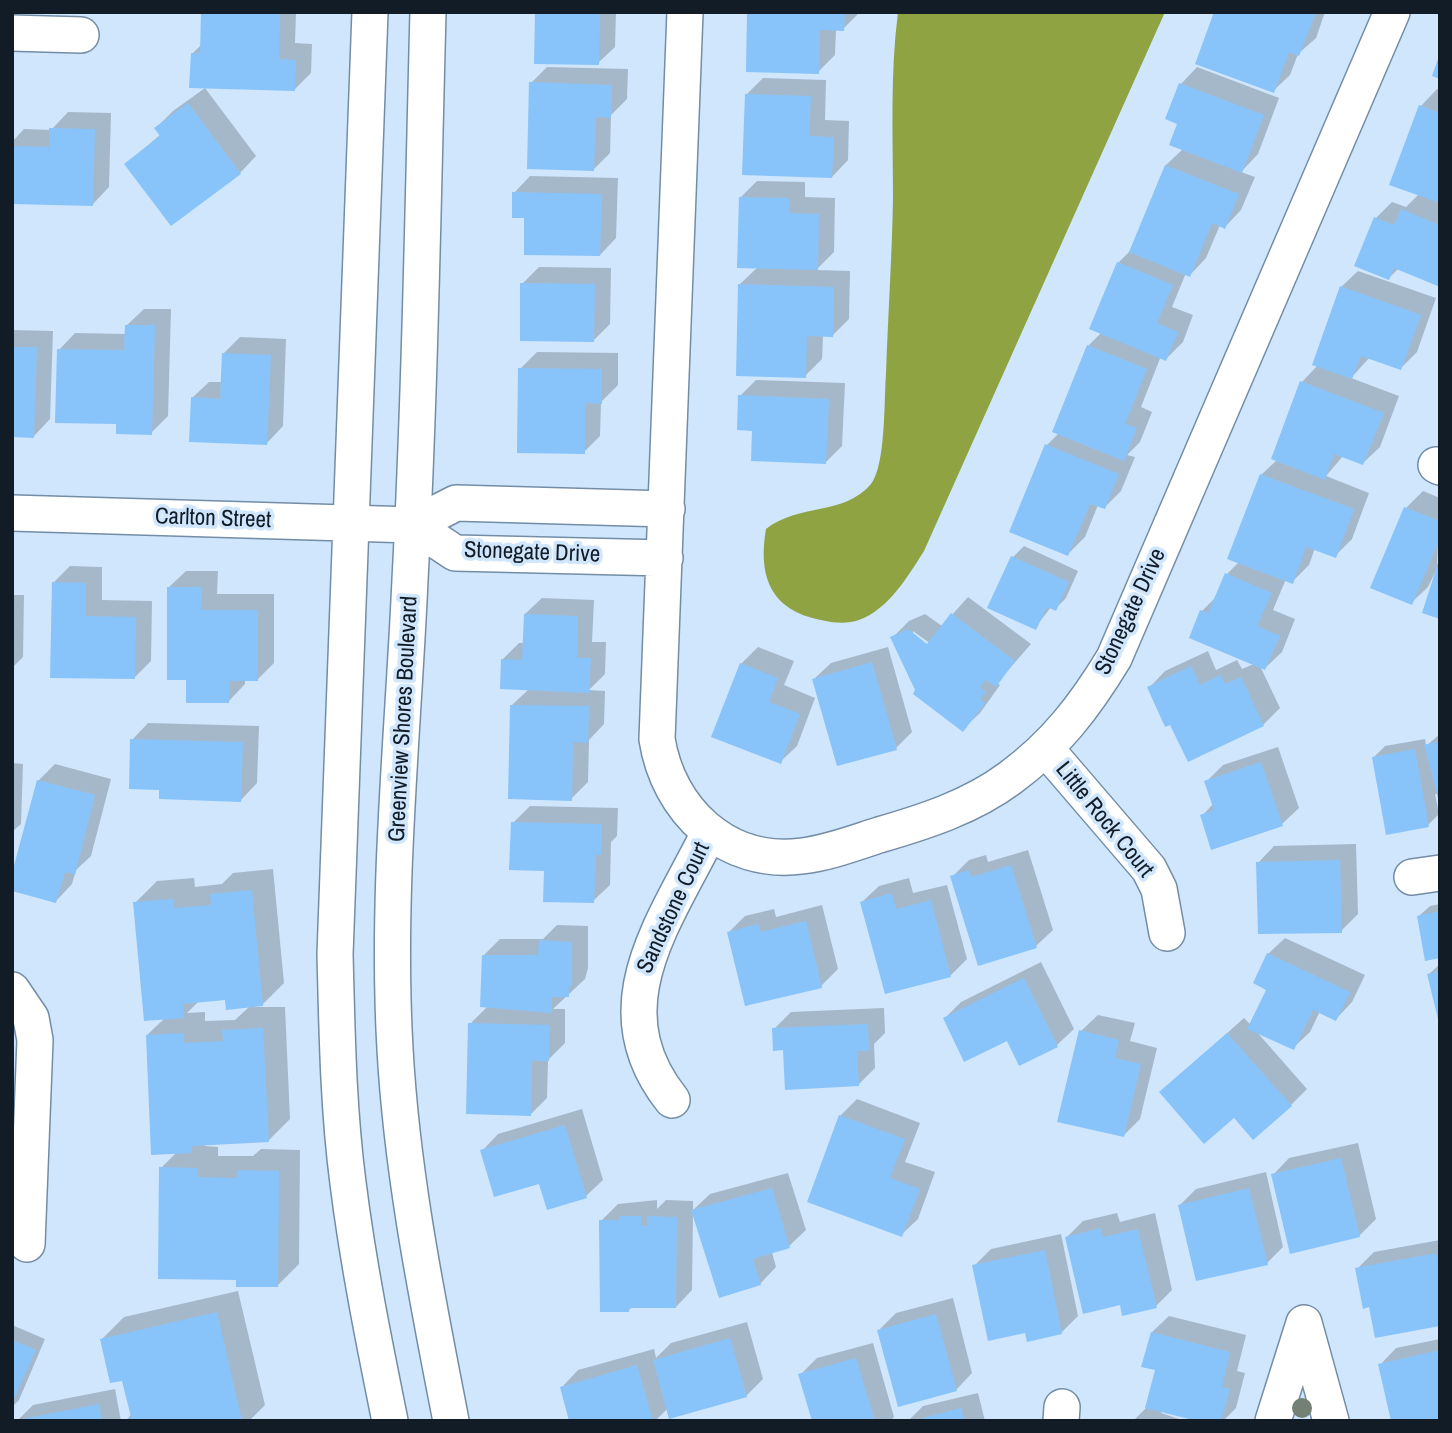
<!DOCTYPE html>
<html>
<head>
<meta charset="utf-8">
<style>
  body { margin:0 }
  #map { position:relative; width:1452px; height:1433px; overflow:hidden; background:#cfe6fd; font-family:"Archivo Narrow",sans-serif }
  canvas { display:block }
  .frame { position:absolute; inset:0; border:14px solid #111c26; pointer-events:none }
</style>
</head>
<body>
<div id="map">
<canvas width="1452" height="1433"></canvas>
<div class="frame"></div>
</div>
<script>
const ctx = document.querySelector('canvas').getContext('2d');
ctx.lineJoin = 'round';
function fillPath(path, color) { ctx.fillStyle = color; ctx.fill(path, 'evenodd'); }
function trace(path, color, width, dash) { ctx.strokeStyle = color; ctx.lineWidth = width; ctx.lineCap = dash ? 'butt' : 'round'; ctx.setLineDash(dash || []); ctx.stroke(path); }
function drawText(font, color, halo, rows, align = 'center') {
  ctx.font = font + ' "Archivo Narrow",sans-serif'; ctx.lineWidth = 7; ctx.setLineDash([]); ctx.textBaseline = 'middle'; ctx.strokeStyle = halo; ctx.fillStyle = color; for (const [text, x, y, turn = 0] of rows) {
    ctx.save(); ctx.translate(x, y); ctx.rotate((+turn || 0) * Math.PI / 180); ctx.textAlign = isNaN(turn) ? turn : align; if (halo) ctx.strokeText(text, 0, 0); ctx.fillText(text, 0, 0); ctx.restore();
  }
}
fillPath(new Path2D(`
  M898,12H1165L924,551C908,576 889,609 859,620C847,624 833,623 821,620C770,610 758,576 766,529C799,503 844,516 871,484C886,465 884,399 886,374C888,315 892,257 893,198C893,137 890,74 898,12Z`), '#8fa342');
fillPath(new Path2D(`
  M203,12H296L295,43L312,44L311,73L294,90L192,54L202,44Z
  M537,12H616L615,47L598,63Z
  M747,12H860L843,29H836L835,55L818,72Z
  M1216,12H1325L1316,38L1298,54L1290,75L1273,91Z
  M547,67L628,69L627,99L611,115L610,153L593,170L531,83Z
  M1197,67L1279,98L1258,154L1241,172L1255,177L1241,210L1225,227L1220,225L1206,258L1190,275L1186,273L1172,307L1193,315L1183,342L1166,359L1161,356L1141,407L1152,412L1140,442L1127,455L1135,457L1121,491L1105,507L1098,505L1085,537L1068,554L1047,445L1059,433L1088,346L1102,332L1118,263L1133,248L1166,165L1183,149L1179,123L1181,84Z
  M763,78L826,80L825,120L849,121L848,160L832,177L747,94Z
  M205,88L256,156L240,173L126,164L161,134L156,128L173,111Z
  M1437,89L1440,90V286L1399,268L1389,278L1376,218L1392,202L1406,207L1419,194L1421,106Z
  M68,112L111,113L109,187L93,204L12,202V142L24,129L51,130Z
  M530,176L618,178L616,238L600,255L514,193Z
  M757,181L805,182V197L835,198L834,252L816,270L850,271L849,319L832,336L823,335L822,359L805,376L739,285L758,267L740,198Z
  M539,267L611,268L610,324L593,341L522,284Z
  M1358,271L1436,298L1417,352L1401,368L1370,357L1351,378L1399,396L1380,447L1363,463L1343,456L1326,476L1369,493L1352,539L1335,556L1315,548L1309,565L1292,582L1286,579L1273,610L1295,619L1282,652L1265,668L1260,666L1280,708L1263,725L1188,760L1171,722L1149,688L1165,671L1208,651L1216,670L1237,660L1242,669L1254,664L1191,637L1202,611L1218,595L1227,574L1239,562L1261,475L1277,460L1273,458L1302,382L1318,365L1341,287Z
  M144,309H171L168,416L151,433L118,423L59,350L75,333L127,334V325Z
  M12,330L53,331L50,419L34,436L12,435Z
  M240,337L286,339L283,426L267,443L192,398L209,382H223L224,353Z
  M537,352L618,353V385L601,402L600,436L584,452L520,369Z
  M756,380L845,383L842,446L826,462L754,429L740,396Z
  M1423,491L1440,498L1437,564L1440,562L1428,587L1411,603L1373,587L1406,508Z
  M1024,546L1078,571L1066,598L1055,609L1051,607L1035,628L990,607L1013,557Z
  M70,566L102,567V600L152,601L151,661L134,678L53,583Z
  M186,571H218L217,594H274V663L257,680H245V684L229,701L188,678L169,587Z
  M12,595H24L23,657L12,668Z
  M968,597L1031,644L997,683L1000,685L980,713L963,729L917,691L892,638L909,621L925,614L942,626ZM913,631L935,647L933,650L913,635Z
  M542,598L594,600L592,642H606L605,674L589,690L605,691L604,724L589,740L588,782L571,799L512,705L529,689L502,660L519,643H524L525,614Z
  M758,647L794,661L784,685L815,698L797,746L780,762L741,664Z
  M888,647L912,732L896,748L814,679L831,663Z
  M148,723L259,726L257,783L241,800L161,788L132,740Z
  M1440,734V799L1438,794H1435L1439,814L1428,825L1374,757L1385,746L1425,739L1426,746Z
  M1278,747L1299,808L1282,824L1202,816L1213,804L1206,782L1223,765Z
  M12,763L23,764L21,824L12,832Z
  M55,764L111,779L91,856L76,870L72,884L56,901L38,781Z
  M530,806L618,808L617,836L611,842L610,885L593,901L546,869L513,823Z
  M1356,844L1358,914L1341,931L1258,863L1274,846Z
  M1028,850L1053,930L1036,946L952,877L969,860L986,855L988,862Z
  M273,869L284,983L262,1005L227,998L199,1001L187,1013L205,1012V1021L235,1020L249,1007H285L290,1119L268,1141L205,1143V1146L218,1147V1156H253L261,1149L300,1150L299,1264L277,1286L238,1278L161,1168L177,1152L147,1035L165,1018L135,903L157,881L194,878L195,887L222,884L233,873Z
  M909,878L913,893L947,885L967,959L950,976L862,902L879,886Z
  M1440,904V957L1419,916L1430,906Z
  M822,905L838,969L821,986L729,932L745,916L774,909L776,917Z
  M557,925L588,926V968L585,979L553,1009H565V1043L548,1060L547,1098L530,1115L470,1024L488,1006L484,955L500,939H543Z
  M1285,938L1365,975L1352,1002L1336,1019L1320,1011L1310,1032L1293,1048L1256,1031L1307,1089L1291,1105L1234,1115L1161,1092L1244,1018L1251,1025L1269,989L1268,954Z
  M1041,962L1074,1029L1057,1045L1020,1063L1008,1038L945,1018L961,1002Z
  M1440,964V1016L1429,974Z
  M884,1008L885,1033L874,1044L875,1068L858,1085L774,1029L791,1012Z
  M1098,1015L1135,1023L1130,1041L1157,1048L1140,1119L1123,1136L1081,1031Z
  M857,1099L920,1123L905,1162L935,1172L918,1219L901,1235L840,1116Z
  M582,1109L603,1180L586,1196L541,1181L482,1151L498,1134Z
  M1358,1143L1376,1219L1359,1236L1273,1175L1289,1158Z
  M1266,1172L1283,1247L1267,1263L1180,1205L1196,1189Z
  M788,1173L806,1230L789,1246L772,1252L776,1267L760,1284L693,1212L692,1290L676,1307L633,1306L628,1311L601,1221L618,1204L657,1200V1209L666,1200L693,1201V1210L710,1194Z
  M1117,1213L1120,1222L1155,1213L1172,1290L1156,1306L1121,1303L1067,1237L1083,1221Z
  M1061,1234L1078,1316L1061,1333L974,1266L991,1249Z
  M1440,1240V1324L1371,1305L1357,1269L1374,1252Z
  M238,1291L265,1405L249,1421H126L132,1413L124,1379L102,1339L124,1317Z
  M953,1298L972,1373L956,1390L879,1330L896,1313Z
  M1169,1316L1246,1335L1237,1371L1245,1373L1236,1408L1223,1421H1205L1162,1410L1161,1413L1185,1421H1133L1146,1408L1157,1369L1152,1332Z
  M747,1322L763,1379L746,1396L668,1408L655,1421H571L562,1387L578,1370L654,1349L656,1358L671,1343Z
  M12,1325L45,1339L19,1400L12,1407Z
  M1440,1339V1421L1380,1365L1396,1348Z
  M873,1343L894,1417L890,1421H813L800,1375L817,1358Z
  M115,1389L121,1421H17L33,1405Z
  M978,1393L985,1421H908L923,1406Z`), '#0003');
fillPath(new Path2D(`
  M201,12H280L279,59L296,60L295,91L189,88L191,53H200Z
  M535,12H600L599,65L534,64Z
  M747,12H845L844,31L820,30L819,74L746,72Z
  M1214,12H1307L1315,15L1299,56L1289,52L1274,93L1195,64Z
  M1439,56H1440V79L1432,76Z
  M529,82L612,85L611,118L596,117L594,171L527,169Z
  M1179,83L1264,115L1242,173L1169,145L1177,124L1165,119Z
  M745,94L811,96L809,136L834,137L832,178L742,175Z
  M188,103L241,174L171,226L124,164L160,136L154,128Z
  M1419,105L1440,113V203L1389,185Z
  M49,128L95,129L93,206L12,204V146L49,147Z
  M1165,165L1239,194L1225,229L1212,223L1190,277L1129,252Z
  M512,192L602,194L600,256L524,255V218H512Z
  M739,197L789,198V213L819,214L818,270L737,268Z
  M1401,209L1440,225V287L1394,268L1389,280L1354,266L1374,217L1394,225Z
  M1117,262L1173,285L1157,323L1178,332L1166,361L1089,329Z
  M520,283L595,284L594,342L520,341Z
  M738,284L834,287L833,337L807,336L806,378L736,376Z
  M1340,286L1421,315L1401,370L1361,356L1352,379L1312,365Z
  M125,325H155L152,435L116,434V424L55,423L57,349L124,350Z
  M1087,345L1147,369L1125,424L1137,428L1124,461L1052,432Z
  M12,347H37L34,438L12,437Z
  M222,353L271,355L267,445L189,442L191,397L220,399Z
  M518,368L602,369V404L585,403V454L517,453Z
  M1300,381L1384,413L1363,465L1334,454L1325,480L1271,459Z
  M738,395L829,399L826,464L751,461L752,431L737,430Z
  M1045,444L1119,474L1105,509L1090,504L1068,556L1009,532Z
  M1260,474L1354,509L1336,558L1306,547L1293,584L1227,559Z
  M1404,507L1440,521V538L1412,605L1370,588Z
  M1011,556L1069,582L1056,611L1047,607L1036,630L987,608Z
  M1439,560H1440V619L1422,613Z
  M1225,573L1272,593L1257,626L1280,636L1265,670L1189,638L1200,610L1208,613Z
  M52,582L86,583V616L136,617L135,679L50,678Z
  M167,587H202L201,610H258V681H229V703H186V680H167Z
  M951,613L1015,661L996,687L986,680L980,687L986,692L980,699L985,703L963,732L913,694L915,690L890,637L908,629L927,644Z
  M524,614L578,616L577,658H591L589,693L500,689L501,659L522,660Z
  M872,662L897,750L837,766L812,679Z
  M740,663L778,678L769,702L800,714L781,764L711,737Z
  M1191,666L1200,685L1220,675L1225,684L1241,677L1264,726L1188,762L1170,725L1165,727L1147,687Z
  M510,705L589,706L588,743L573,742L572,801L508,799Z
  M130,739L243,742L241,802L159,799V790L129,789Z
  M1440,741V802H1439L1424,745Z
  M1415,749L1429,827L1386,835L1372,757Z
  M1261,762L1283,826L1211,850L1200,815L1214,810L1204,781Z
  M37,780L95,795L75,875L65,872L56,903L12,891V873Z
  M511,822L602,824L601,855H596L594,903L543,902L544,871L509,870Z
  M1340,860L1342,933L1258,934L1256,862Z
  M1011,865L1037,948L978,966L950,876L969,870L971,877Z
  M252,890L263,1006L226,1010L225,1000L183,1004L184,1018L144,1021L133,902L173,899L174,908L211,905L210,894Z
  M892,893L896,909L931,900L951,977L885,994L860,902Z
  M1440,911V958L1425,961L1417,916Z
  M806,921L822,988L745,1006L727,932L758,924L760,932Z
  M539,940L572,942V986H569V997H552V1013L480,1007L482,955H538Z
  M1267,953L1350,992L1336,1021L1313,1010L1294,1050L1247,1029L1266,990L1253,983Z
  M1440,971V1018L1438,1019L1427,974Z
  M1024,978L1058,1047L1019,1066L1007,1041L964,1062L943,1018Z
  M468,1023L550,1025L549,1061H532L531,1116L466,1114Z
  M868,1024L869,1051H857L859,1086L785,1090L783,1050L773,1051L772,1028Z
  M263,1028L269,1142L192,1146V1153L151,1155L146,1035L184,1033V1043L223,1041L222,1030Z
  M1079,1030L1119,1040L1115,1058L1141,1064L1124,1137L1057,1122Z
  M1227,1033L1292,1106L1253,1140L1234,1118L1204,1144L1159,1092Z
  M839,1115L905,1139L890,1178L920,1189L902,1237L807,1202Z
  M565,1125L587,1198L547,1210L539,1184L494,1197L480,1150Z
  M1341,1158L1360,1237L1290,1254L1271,1174Z
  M159,1167L197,1168V1177L237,1178V1170L279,1171L278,1287H236V1280L158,1279Z
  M772,1188L790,1248L753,1259L761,1285L719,1298L691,1210Z
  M1249,1188L1268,1265L1196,1281L1178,1205Z
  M619,1216H641V1225L647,1226V1216L677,1217L676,1308H629V1312H600L599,1220H619Z
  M1101,1228L1103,1237L1138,1229L1157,1308L1122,1316L1120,1305L1083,1314L1065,1237Z
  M1045,1250L1062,1334L1027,1342L1025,1333L988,1341L972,1265Z
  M1436,1253L1440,1272V1326L1375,1338L1369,1307L1363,1309L1355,1268Z
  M217,1312L242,1421H124L131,1417L122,1381L110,1383L100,1339Z
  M936,1314L957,1391L898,1407L877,1330Z
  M1151,1332L1230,1352L1222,1387L1230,1389L1221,1421H1197L1145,1408L1155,1370L1141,1367Z
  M730,1338L747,1397L669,1419L653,1360Z
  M12,1340L36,1350L12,1404Z
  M1440,1350V1421H1391L1378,1364Z
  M856,1358L875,1421H812L798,1374Z
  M637,1365L653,1421H569L560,1387Z
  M99,1404L102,1421H22V1419Z
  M961,1408L964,1421H915V1420Z`), '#88c3fa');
const minor = new Path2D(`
  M370,12L335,954C337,1030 338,1107 348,1183C358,1263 374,1342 390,1421
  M428,12C423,202 420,391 410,580C403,736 386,893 395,1049C402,1175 427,1297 451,1421
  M685,12L657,739C668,810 726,866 802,856C828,853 854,843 879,835C924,822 971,807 1010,778C1055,745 1085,706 1114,658L1392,12
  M12,33L81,35
  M1436,465L1440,467
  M12,513L413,525L456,503L667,509
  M413,525L455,553L665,558
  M1046,749L1149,869L1159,889L1167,933
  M1412,877L1440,873
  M12,990L31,1018L35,1040L27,1244
  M672,1100C598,1007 665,922 709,833
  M1061,1421L1062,1407
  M1273,1421L1304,1323L1331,1421`);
trace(minor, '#738da7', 38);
trace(minor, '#fff', 35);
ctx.fillStyle = '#728174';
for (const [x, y] of [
  [1302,1408]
]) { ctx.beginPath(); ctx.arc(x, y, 10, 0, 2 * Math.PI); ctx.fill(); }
drawText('23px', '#111c26', '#cfe6fd', [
  ["Carlton Street",213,519,2],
  ["Stonegate Drive",532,553,2],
  ["Stonegate Drive",1131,612,-65],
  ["Greenview Shores Boulevard",404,719,-87],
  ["Little Rock Court",1104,820,51],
  ["Sandstone Court",674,908,-65]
]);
</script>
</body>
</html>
